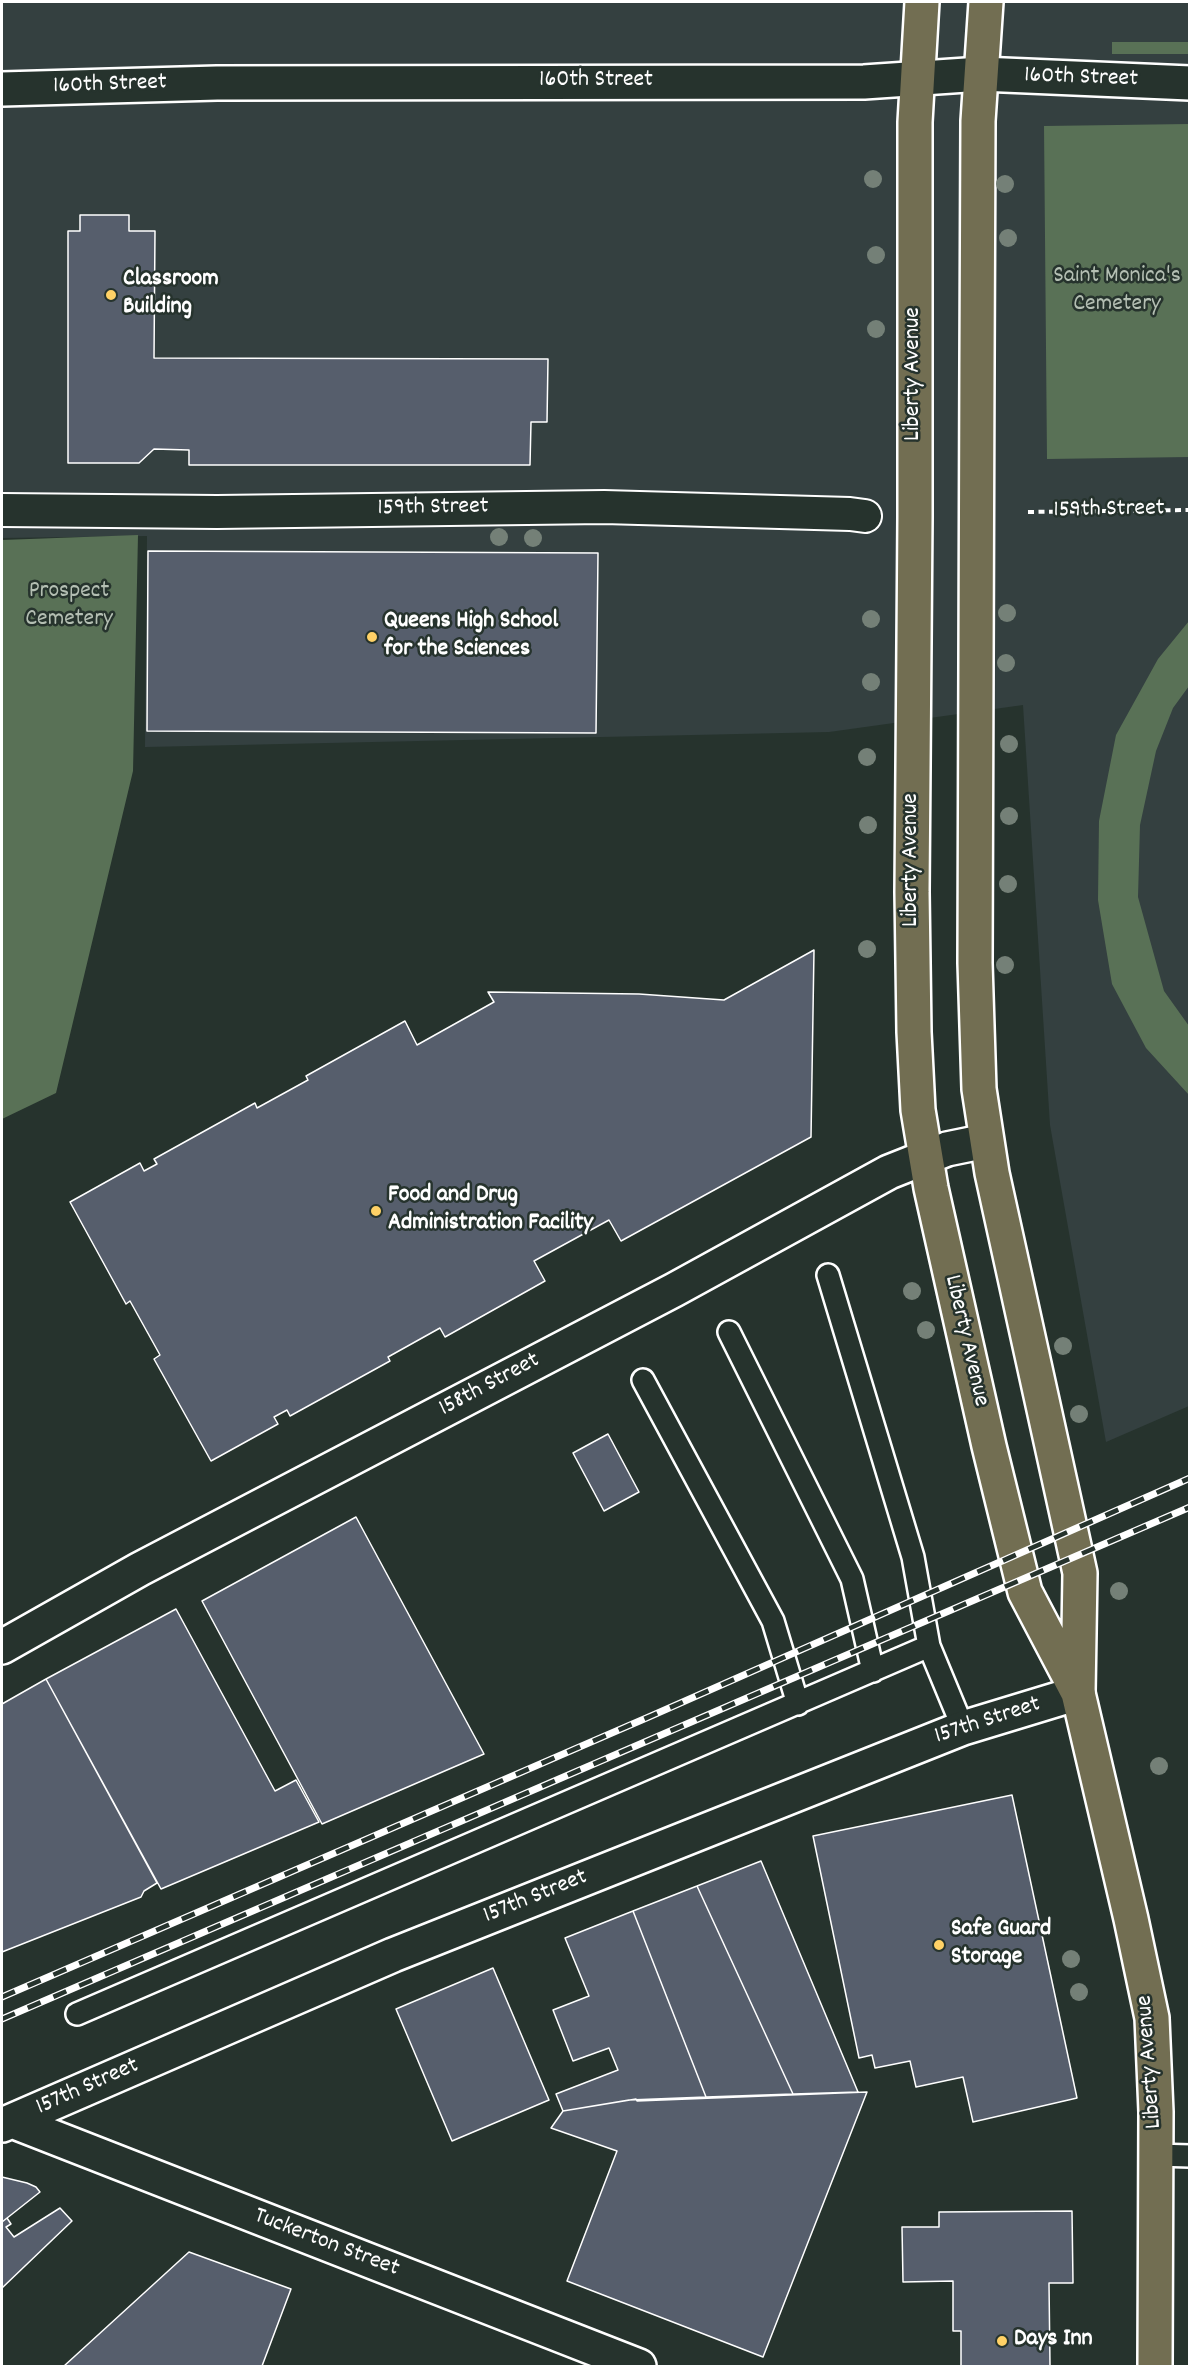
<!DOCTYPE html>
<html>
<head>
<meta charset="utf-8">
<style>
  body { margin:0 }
  #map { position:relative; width:1191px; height:2368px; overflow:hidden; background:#26332d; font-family:Dekko,sans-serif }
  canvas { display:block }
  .frame { position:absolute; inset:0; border:3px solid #fff; pointer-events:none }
</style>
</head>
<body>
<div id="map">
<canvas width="1191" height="2368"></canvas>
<div class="frame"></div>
</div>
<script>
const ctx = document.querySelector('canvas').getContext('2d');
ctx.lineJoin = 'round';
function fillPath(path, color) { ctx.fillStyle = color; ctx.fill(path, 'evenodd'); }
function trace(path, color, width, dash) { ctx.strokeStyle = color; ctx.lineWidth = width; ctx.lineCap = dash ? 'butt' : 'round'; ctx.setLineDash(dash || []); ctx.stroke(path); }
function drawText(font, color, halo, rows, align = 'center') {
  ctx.font = font + ' Dekko,sans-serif'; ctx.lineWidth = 5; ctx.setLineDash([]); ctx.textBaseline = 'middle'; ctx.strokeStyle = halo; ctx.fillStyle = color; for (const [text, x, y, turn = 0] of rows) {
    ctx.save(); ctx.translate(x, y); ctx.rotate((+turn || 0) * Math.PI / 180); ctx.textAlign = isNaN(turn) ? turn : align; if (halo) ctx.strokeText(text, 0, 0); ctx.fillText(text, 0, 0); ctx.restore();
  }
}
fillPath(new Path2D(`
  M2,2H1189V1406L1106,1442L1050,1125L1023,705L829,732L145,747L147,536L2,538Z`), '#344040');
fillPath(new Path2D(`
  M1112,42H1189V54H1112Z
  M1189,124V457L1047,459L1044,126Z
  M138,535L133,771L56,1093L2,1119V540Z
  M1189,621V686L1173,708L1156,751L1140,825L1138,897L1164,991L1189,1026V1095L1146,1048L1112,984L1098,900L1099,821L1116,735L1158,659Z`), '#597156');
const building = new Path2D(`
  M80,215H129V231H155L154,358L548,359L547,422H531L530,465H189V450L154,449L139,463H68V231H80Z
  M148,551L598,553L596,733L147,731Z
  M814,950L811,1137L621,1241L609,1220L534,1261L545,1281L445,1337L440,1328L388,1357L390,1361L290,1416L287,1410L274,1417L278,1424L211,1461L154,1359L160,1355L130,1301L126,1304L70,1202L140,1163L144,1171L157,1164L154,1159L255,1103L257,1108L308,1080L306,1076L405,1021L417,1045L494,1002L488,992L639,994L724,1000Z
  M608,1434L639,1492L604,1511L573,1453Z
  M356,1517L484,1754L322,1824L202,1601Z
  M176,1609L275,1791L296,1780L319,1822L161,1889L46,1679Z
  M46,1679L157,1883L144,1891L141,1897L2,1952V1704Z
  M1012,1795L1077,2098L973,2122L963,2077L916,2087L910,2061L875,2068L872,2055L859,2058L813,1836Z
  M761,1861L858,2092L793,2094L697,1886Z
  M697,1886L793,2094L706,2097L633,1911Z
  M633,1911L706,2097L629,2100L563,2111L556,2094L618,2070L609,2048L573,2061L553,2010L589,1996L565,1938Z
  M493,1968L549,2100L452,2141L396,2009Z
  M867,2092L763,2357L567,2281L617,2151L551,2128L563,2111L636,2099L637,2101Z
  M2,2177L27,2183L36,2187L40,2192L2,2222Z
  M60,2208L72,2221L2,2288V2222L7,2218L11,2224L6,2227L14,2237Z
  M1072,2211L1073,2283H1049L1050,2366H961V2331H953V2281L903,2282L902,2227H939V2212Z
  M189,2252L291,2289L262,2366H64Z`);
fillPath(building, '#565e6c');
trace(building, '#fff', 1.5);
const service = new Path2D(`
  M828,1275L913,1557L929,1646
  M729,1332L852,1579L873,1671
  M643,1380L773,1621L798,1704
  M77,2014L929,1646L963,1728
  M1156,2155L1190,2156`);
const pedestrian = new Path2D(`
  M2,510L217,512L604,507L850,514L865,516`);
const minor = new Path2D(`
  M2,89L217,83L864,82L981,74L1190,83
  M2,1647L140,1569L674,1290L889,1172L947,1149L986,1141
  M12,2121L639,2366
  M2,2125L393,1955L963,1728L1078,1693`);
const primary = new Path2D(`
  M922,2L915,122V517L912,892L914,1032L918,1110L931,1188L989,1446L1025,1592L1077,1691
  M986,2L978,121L977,362L975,963L979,1089L992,1173L1080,1573L1078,1693L1131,1919L1152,2018L1156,2112L1155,2366`);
trace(service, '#fff', 26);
trace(pedestrian, '#fff', 36);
trace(minor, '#fff', 38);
trace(primary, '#fff', 38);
trace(new Path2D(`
  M1028,512L1190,510`), '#fff', 4, [6, 4.5]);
trace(service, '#26332d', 21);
trace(pedestrian, '#26332d', 32);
trace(minor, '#26332d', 33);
trace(primary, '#726e52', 33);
const rail = new Path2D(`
  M2,1997L651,1716L1190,1478
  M2,2019L1190,1507`);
trace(rail, '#fff', 7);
trace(rail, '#26332d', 4.5, [14]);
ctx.fillStyle = '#748077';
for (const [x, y] of [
  [873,179],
  [1005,184],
  [1008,238],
  [876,255],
  [876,329],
  [499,537],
  [533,538],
  [1007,613],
  [871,619],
  [1006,663],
  [871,682],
  [1009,744],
  [867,757],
  [1009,816],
  [868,825],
  [1008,884],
  [867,949],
  [1005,965],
  [912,1291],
  [926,1330],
  [1063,1346],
  [1079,1414],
  [1119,1591],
  [1159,1766],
  [1071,1959],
  [1079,1992]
]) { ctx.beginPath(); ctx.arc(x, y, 9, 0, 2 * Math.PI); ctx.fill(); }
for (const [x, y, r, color] of [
  [111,295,6,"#ffd166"],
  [372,637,6,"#ffd166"],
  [376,1211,6,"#ffd166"],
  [939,1945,6,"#ffd166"],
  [1002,2341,6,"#ffd166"]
]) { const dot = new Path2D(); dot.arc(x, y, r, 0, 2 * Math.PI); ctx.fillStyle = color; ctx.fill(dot); trace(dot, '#26332d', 2); }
drawText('24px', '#fff', '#26332d', [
  ["160th Street",1081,79,2],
  ["160th Street",596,82],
  ["160th Street",110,86,-2],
  ["Liberty Avenue",915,374,-90],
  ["159th Street",433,509,-1],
  ["159th Street",1109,511,-1],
  ["Liberty Avenue",913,860,-90],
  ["Liberty Avenue",965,1341,77],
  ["158th Street",490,1386,-28],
  ["157th Street",988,1722,-18],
  ["157th Street",536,1898,-22],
  ["Liberty Avenue",1151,2062,-94],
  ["157th Street",88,2088,-24],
  ["Tuckerton Street",326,2244,21]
]);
drawText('24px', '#b4bfb3', '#26332d', [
  ["Saint Monica's",1117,278],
  ["Cemetery",1117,306],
  ["Prospect",69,593],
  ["Cemetery",69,621]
]);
drawText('bold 24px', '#fff', '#26332d', [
  ["Classroom",123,281],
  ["Building",123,309],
  ["Queens High School",384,623],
  ["for the Sciences",384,651],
  ["Food and Drug",388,1197],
  ["Administration Facility",388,1225],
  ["Safe Guard",951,1931],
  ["Storage",951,1959],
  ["Days Inn",1014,2341]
], 'left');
</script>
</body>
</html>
